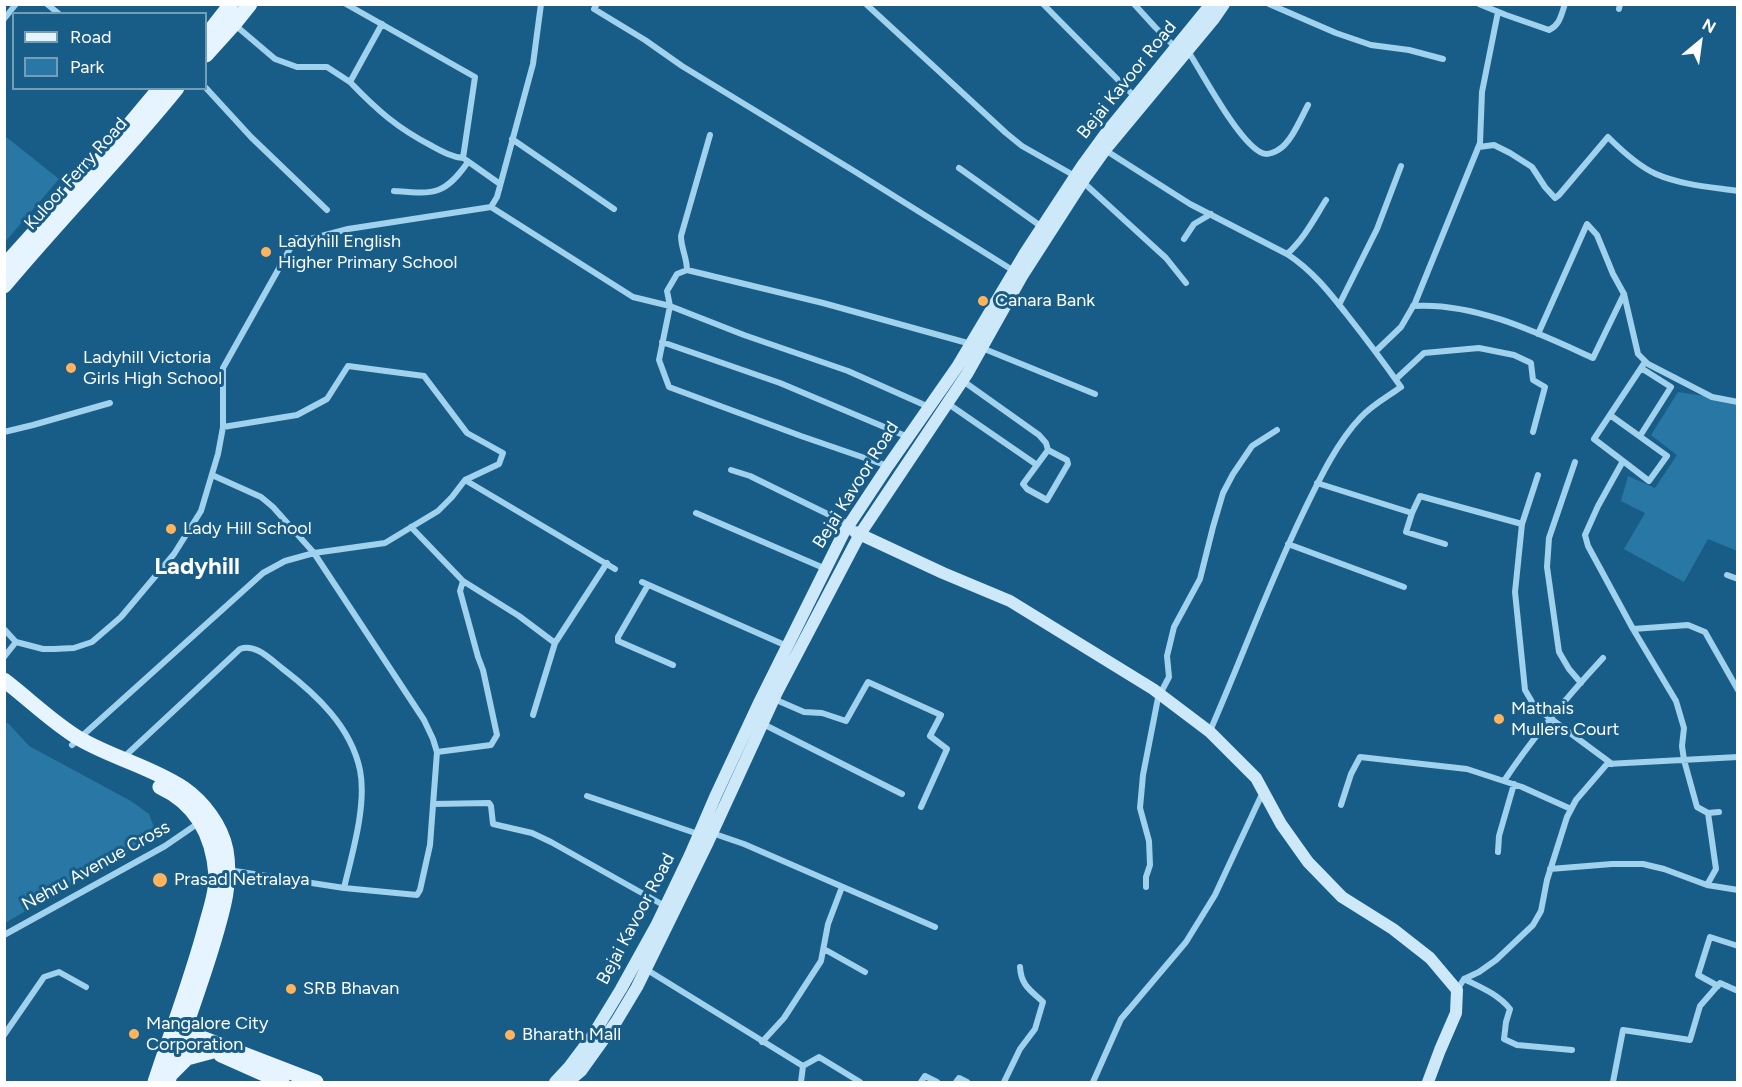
<!DOCTYPE html>
<html>
<head>
<meta charset="utf-8">
<style>
  body { margin:0 }
  #map { position:relative; width:1742px; height:1087px; overflow:hidden; background:#185d88; font-family:Figtree,sans-serif }
  canvas { display:block }
  .frame { position:absolute; inset:0; border:6px solid #fff; pointer-events:none }
  .legend { position:absolute; left:12px; top:12px; width:195px; height:78px; box-sizing:border-box; background:#185d88; border:2px solid #749eb8; margin:0; padding:8px 10px; list-style:none; font-size:18px; color:#fff }
  .legend li { display:flex; align-items:center; gap:12px; height:30px }
  .legend b { width:30px; border:2px solid #749eb8 }
  .north { position:absolute; left:1670px; top:12px; width:60px; height:60px; -webkit-text-stroke:4px #185d88; paint-order:stroke; rotate:29deg; font-size:16px; font-weight:700; line-height:24px; text-align:center; color:#fff }
  .north::after { content:''; display:block; margin:auto; width:21px; height:27px; background:#fff; clip-path:polygon(50% 0,100% 100%,50% 72%,0 100%) }
</style>
</head>
<body>
<div id="map">
<canvas width="1742" height="1087"></canvas>
<div class="frame"></div>
<ul class="legend">
<li><b style="height:8px;background:#e6f4ff"></b>Road</li>
<li><b style="height:16px;background:#2877a5"></b>Park</li>
</ul>
<div class="north">N</div>
</div>
<script>
const ctx = document.querySelector('canvas').getContext('2d');
ctx.lineJoin = 'round';
function fillPath(path, color) { ctx.fillStyle = color; ctx.fill(path, 'evenodd'); }
function trace(path, color, width, dash) { ctx.strokeStyle = color; ctx.lineWidth = width; ctx.lineCap = dash ? 'butt' : 'round'; ctx.setLineDash(dash || []); ctx.stroke(path); }
function drawText(font, color, halo, rows, align = 'center') {
  ctx.font = font + ' Figtree,sans-serif'; ctx.lineWidth = 6; ctx.setLineDash([]); ctx.textBaseline = 'middle'; ctx.strokeStyle = halo; ctx.fillStyle = color; for (const [text, x, y, turn = 0] of rows) {
    ctx.save(); ctx.translate(x, y); ctx.rotate((+turn || 0) * Math.PI / 180); ctx.textAlign = isNaN(turn) ? turn : align; if (halo) ctx.strokeText(text, 0, 0); ctx.fillText(text, 0, 0); ctx.restore();
  }
}
fillPath(new Path2D(`
  M5,136L59,179L5,242Z
  M1678,392L1737,401V551L1708,539L1684,582L1624,549L1645,513L1621,501L1628,476L1655,488L1677,455L1651,435Z
  M5,723H8L29,746L131,801L149,814L155,830L151,838L5,923Z`), '#2877a5');
trace(new Path2D(`
  M47,4L59,14
  M346,4L475,77L463,158C452,157 443,152 432,146C397,128 377,110 350,82L382,24
  M597,4L594,9L645,40L682,66L854,171L1014,271
  M866,4L1006,133L1022,146L1075,176
  M1043,4L1136,98
  M1134,4L1155,27L1175,47
  M1269,4L1336,33L1371,45L1409,50L1443,59
  M1479,4L1506,15L1549,30C1560,25 1561,15 1565,4
  M1619,9L1620,4
  M4,19L16,4
  M235,25L275,59L297,67H327L350,82
  M1188,51C1204,76 1237,139 1260,152C1266,156 1273,153 1278,150C1291,143 1301,118 1308,105
  M206,88L251,137L327,210
  M512,139L614,209
  M1479,147L1494,145L1510,153L1532,167L1545,187L1555,198L1559,195L1608,137C1622,151 1638,166 1656,174C1681,185 1711,187 1738,191
  M1105,150L1190,204L1287,254C1312,270 1330,293 1348,316C1367,340 1384,363 1401,387C1387,397 1372,405 1361,417C1337,442 1319,480 1304,511C1269,583 1242,658 1210,731
  M466,160L500,184
  M959,168L1042,227
  M1084,180V183L1166,258L1186,283
  M394,191C434,194 444,196 468,162
  M491,207L633,297L670,306L744,335L848,371L929,407
  M1184,239L1194,224L1211,214
  M1287,254C1304,239 1314,219 1326,200
  M687,270C687,258 681,248 681,236L710,135
  M1339,305L1377,229L1401,166
  M1413,306C1475,302 1538,333 1593,358L1624,294
  M1538,334L1587,224L1597,235L1613,274L1624,294L1638,354L1648,364L1712,397L1738,402
  M662,342L780,383L908,437
  M982,348L1095,394
  M1376,351L1401,327L1415,303L1480,143L1482,92L1498,12
  M1645,362L1594,439L1623,461L1598,506L1585,535L1588,546L1633,629L1676,701L1684,728L1682,746L1684,760L1697,807L1708,813L1719,812
  M1396,379L1424,353L1479,348L1514,355L1531,363L1533,380L1545,387L1533,432
  M947,403L1037,465L1023,484L1027,489L1047,500L1068,464L1067,460L1048,450L1046,443L1039,435L963,381
  M1610,415L1667,456L1649,481L1623,461
  M4,432L33,425L110,403
  M1640,436L1671,387L1641,368
  M1575,462L1549,538L1547,567L1559,652L1569,669L1581,683
  M1037,465L1048,450
  M888,466L801,436L669,387L659,360L670,306L667,291L677,274L687,270L823,303L971,344
  M731,470L750,476L850,525
  M212,475L261,497L273,507L314,553L424,720L433,739L437,752L430,845L420,890L417,895L344,888L228,870
  M1538,475L1522,524L1515,592L1525,690L1535,707L1612,764
  M465,480L615,569
  M1317,483L1412,513L1420,496L1522,524
  M696,513L826,569
  M1412,513L1406,532L1445,544
  M411,527L463,581L519,616L555,643
  M1288,544L1404,587
  M1727,575L1738,579
  M642,582L787,646
  M648,585L618,637V641L673,665
  M4,629L16,642
  M1633,629L1688,625L1705,632L1738,690
  M4,657L16,642L43,649H54L74,648L92,642L121,617L174,554L201,511L218,454L223,427V368L296,238L310,239L348,229L491,207L497,197L533,64L541,4
  M774,699L804,712L822,713L846,721L868,682L941,715L930,736L947,749L921,807
  M533,715L555,643L607,563
  M763,724L902,794
  M72,745L263,573L285,561L314,553L385,543L438,511L452,497L465,480L499,464L503,453L467,433L424,376L348,366L327,399L297,415L223,427
  M437,752L491,745L497,735L483,670L478,657L460,591L463,581
  M123,758L240,649C256,643 271,660 283,669C317,695 351,727 360,770C367,805 352,854 344,888
  M1504,781C1533,737 1567,697 1603,658
  M587,796L698,834
  M433,804L489,803L491,806L493,824L532,833L551,842L665,906
  M1341,805L1351,774L1360,757L1467,769L1522,787L1571,809
  M712,833L744,844L935,927
  M1498,852L1499,836L1514,784
  M1550,869L1612,864H1643L1664,869L1707,885L1738,890
  M1707,885L1716,869L1708,813
  M1146,887V877L1150,865L1149,841L1140,808L1143,775L1158,698L1169,677L1167,656L1174,627L1200,579L1213,527L1223,493L1233,474L1252,446L1277,430
  M4,935L165,846L200,822
  M824,949L865,972
  M644,968L803,1066L801,1082
  M1464,979C1480,987 1498,994 1510,1009L1506,1022L1504,1039L1517,1045L1572,1050
  M1718,986L1698,975L1710,937L1738,946
  M1457,990L1464,979L1479,972L1496,960L1533,925L1541,911L1547,880L1567,817L1576,800L1607,764L1738,757
  M4,1035L44,977L59,972L86,987
  M762,1042L784,1018L821,961L828,924L842,887
  M803,1066L819,1057L860,1082
  M921,1082L925,1076L937,1082
  M956,1082L959,1078L967,1082
  M1004,1082L1020,1049L1035,1029L1043,1002C1030,990 1021,985 1020,967
  M1093,1082L1121,1019L1186,942L1215,895L1263,792
  M1613,1082L1623,1030L1690,1040L1700,1006L1720,983L1738,991`), '#a0d1ed', 6);
trace(new Path2D(`
  M855,532L943,573L1010,601L1153,689L1210,732L1256,778L1281,824L1308,862L1342,897L1393,929L1430,958L1457,990L1456,1013L1440,1050L1428,1082
  M555,1082L569,1067L593,1035L621,989L656,926L690,855L715,797L758,705L843,534L888,466L957,367L1025,253L1082,166L1106,133L1211,4
  M568,1082L581,1071L616,1022L637,987L708,842L777,692L860,534L967,374L1022,276L1085,178L1105,150L1213,20L1224,4`), '#cde8f9', 12);
trace(new Path2D(`
  M206,36L231,4
  M206,55L234,24L250,4
  M4,266L104,155L160,88
  M4,286C60,219 122,156 177,88
  M4,680C29,699 53,723 80,739C113,758 151,767 183,788C203,802 221,825 226,850C232,883 222,913 213,944C199,991 181,1036 168,1082
  M176,1028L316,1082
  M221,1055L282,1082
  M172,1073L187,1058L213,1051
  M155,1082C172,1030 192,978 206,925C210,910 217,891 216,875C213,836 197,804 160,787`), '#e6f4ff', 15);
for (const [x, y, r, color] of [
  [266,252,6,"#ffb35c"],
  [983,301,6,"#ffb35c"],
  [71,368,6,"#ffb35c"],
  [171,529,6,"#ffb35c"],
  [1499,719,6,"#ffb35c"],
  [160,880,8,"#ffb35c"],
  [291,989,6,"#ffb35c"],
  [134,1034,6,"#ffb35c"],
  [510,1035,6,"#ffb35c"]
]) { const dot = new Path2D(); dot.arc(x, y, r, 0, 2 * Math.PI); ctx.fillStyle = color; ctx.fill(dot); trace(dot, '#185d88', 2); }
drawText('18px', '#fff', '#185d88', [
  ["Bejai Kavoor Road",1127,80,-51],
  ["Kuloor Ferry Road",76,174,-48],
  ["Bejai Kavoor Road",856,485,-58],
  ["Nehru Avenue Cross",96,866,-29],
  ["Bejai Kavoor Road",636,919,-62]
]);
drawText('18px', '#fff', '#185d88', [
  ["Ladyhill English",278,242],
  ["Higher Primary School",278,263],
  ["Canara Bank",995,301],
  ["Ladyhill Victoria",83,358],
  ["Girls High School",83,379],
  ["Lady Hill School",183,529],
  ["Mathais",1511,709],
  ["Mullers Court",1511,730],
  ["Prasad Netralaya",174,880],
  ["SRB Bhavan",303,989],
  ["Mangalore City",146,1024],
  ["Corporation",146,1045],
  ["Bharath Mall",522,1035]
], 'left');
drawText('bold 24px', '#fff', '#185d88', [
  ["Ladyhill",197,567]
]);
</script>
</body>
</html>
